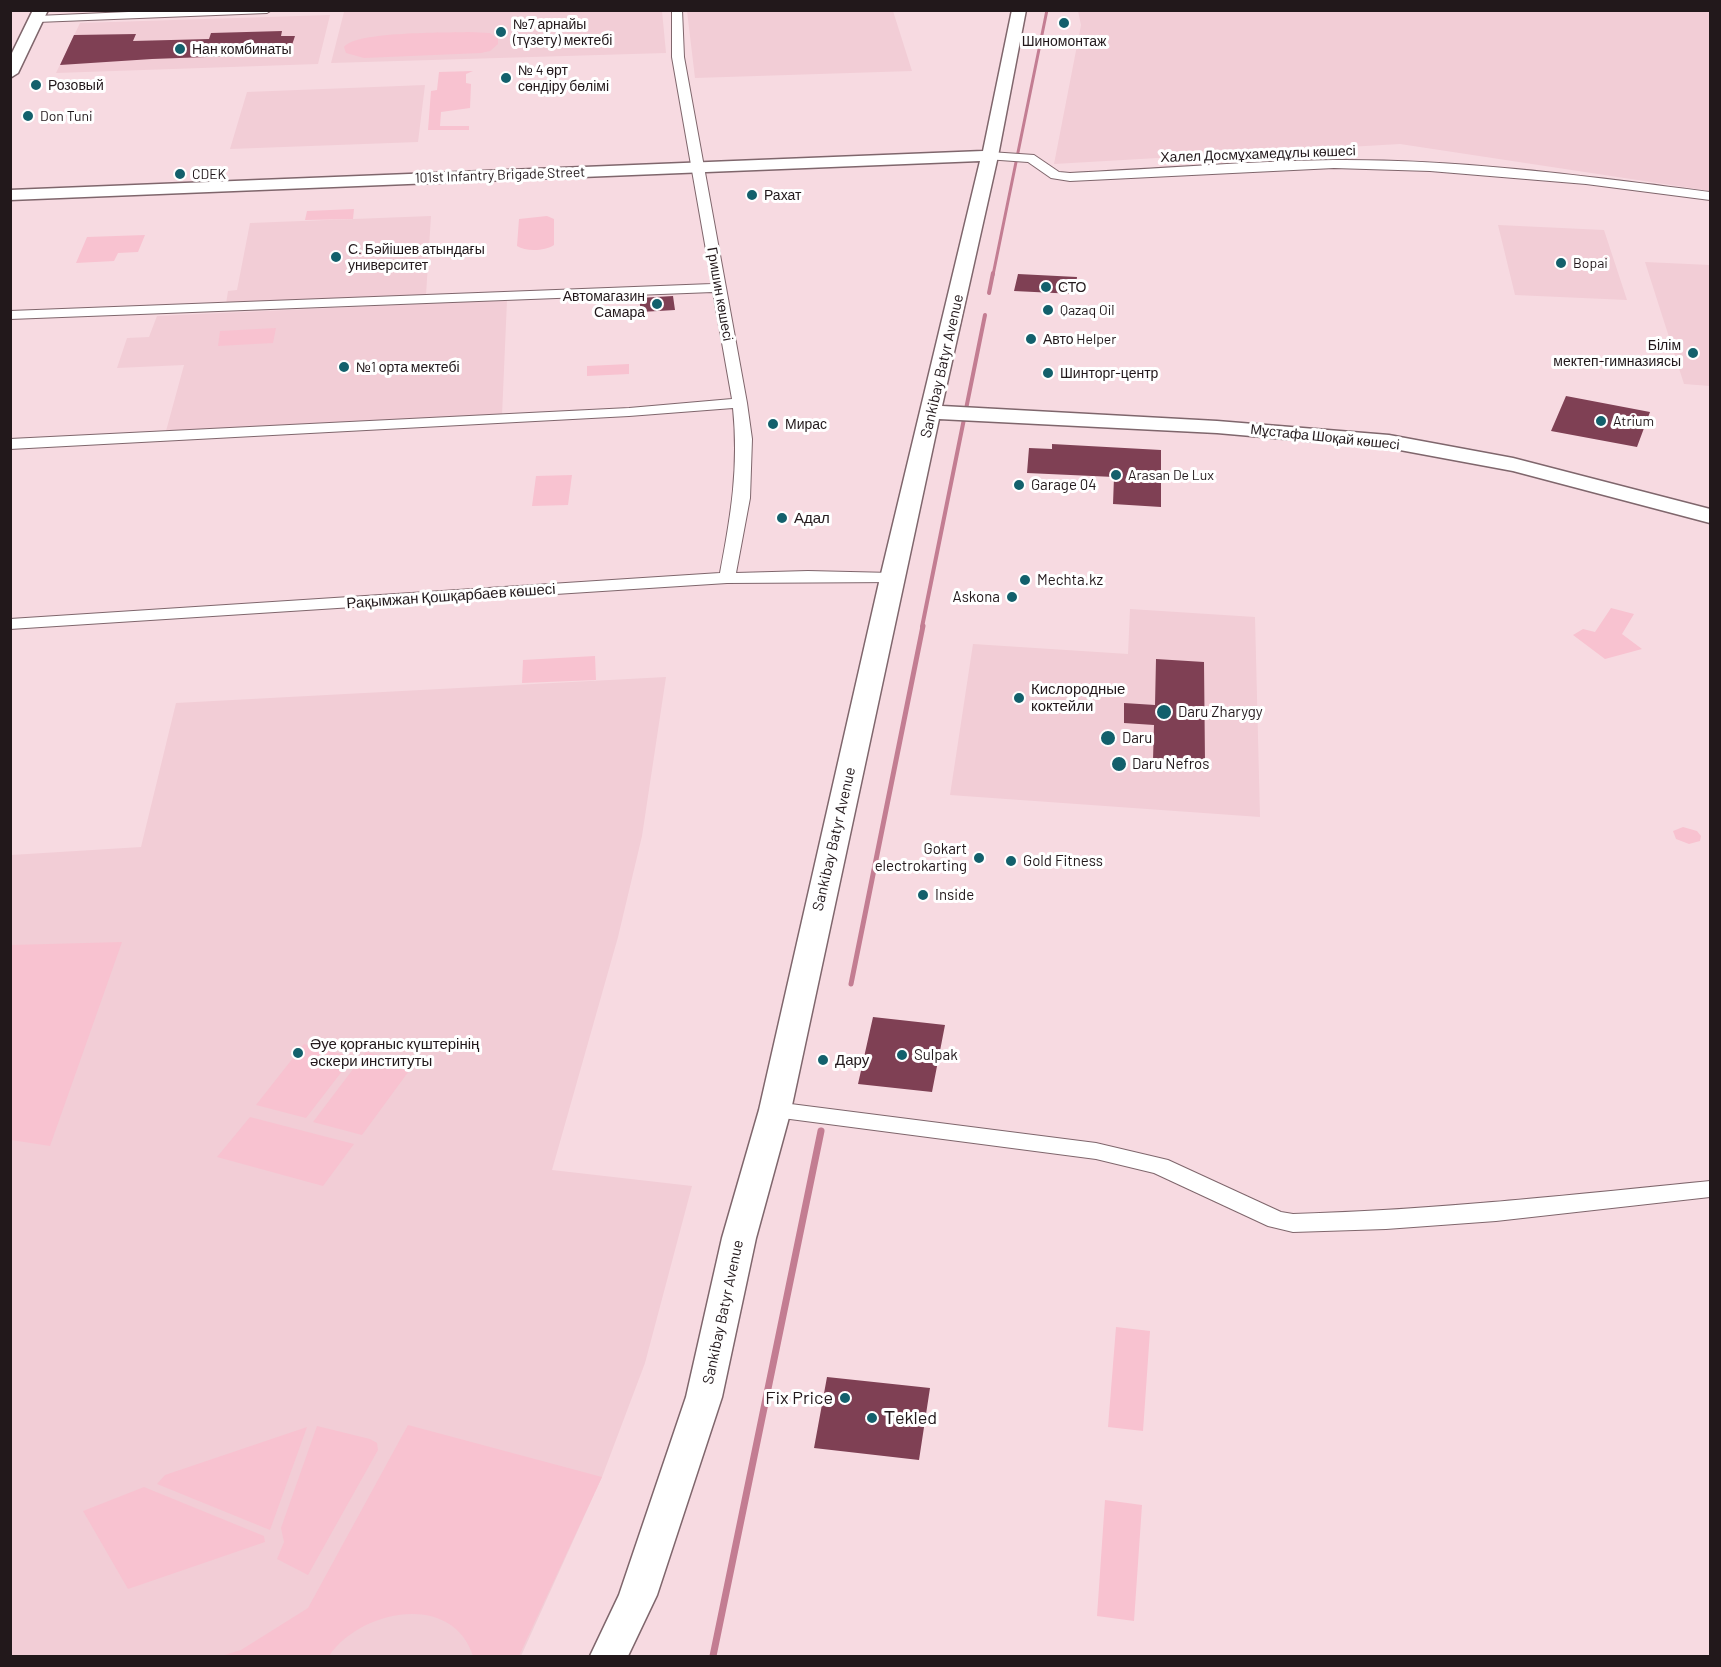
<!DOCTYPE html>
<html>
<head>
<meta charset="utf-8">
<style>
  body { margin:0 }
  #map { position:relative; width:1721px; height:1667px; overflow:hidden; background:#f7dae1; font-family:Barlow,sans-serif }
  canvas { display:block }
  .frame { position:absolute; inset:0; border:12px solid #22181b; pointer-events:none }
</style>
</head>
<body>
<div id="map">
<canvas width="1721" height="1667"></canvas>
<div class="frame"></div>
</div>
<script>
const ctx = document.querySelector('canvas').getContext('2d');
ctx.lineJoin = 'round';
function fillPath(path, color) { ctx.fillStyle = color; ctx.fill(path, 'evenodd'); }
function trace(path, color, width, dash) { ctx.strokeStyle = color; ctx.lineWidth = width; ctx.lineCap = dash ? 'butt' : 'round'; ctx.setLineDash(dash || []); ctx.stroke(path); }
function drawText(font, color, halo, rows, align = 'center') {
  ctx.font = font + ' Barlow,sans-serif'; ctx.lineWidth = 6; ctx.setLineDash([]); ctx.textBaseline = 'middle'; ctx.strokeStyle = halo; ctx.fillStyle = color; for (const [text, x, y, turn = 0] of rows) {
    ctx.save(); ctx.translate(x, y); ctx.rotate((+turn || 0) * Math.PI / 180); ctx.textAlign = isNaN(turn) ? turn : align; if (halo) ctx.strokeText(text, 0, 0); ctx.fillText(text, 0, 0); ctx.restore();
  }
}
fillPath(new Path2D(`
  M382,10L662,11L666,53L331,63L344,12Z
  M687,11H893L912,71L695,78Z
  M1078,11H1710V191L1400,144L1054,164L1081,25Z
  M330,15L318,64L56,73L80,23Z
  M425,85L418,142L230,149L247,92Z
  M431,216L426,295L226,304L228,291L237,290L250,223Z
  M1498,225L1604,230L1627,300L1515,295Z
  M1645,262L1710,265V386L1684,384Z
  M507,300L502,416L166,431L184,365L117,368L127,338L149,337L157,316Z
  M1130,609L1255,617L1260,817L950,795L973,644L1128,654Z
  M666,677L642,836L618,937L552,1170L692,1186L645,1363L602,1477L521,1656H11V855L141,847L176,703Z`), '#f2cdd6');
fillPath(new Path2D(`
  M469,32L490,33L498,39V44L490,51L481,53L364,58L346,53L344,47C356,31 446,33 469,32Z
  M473,71L466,74V83L471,84L470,108L441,112L440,126H469V130H428L431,91L437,90L439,72Z
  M354,209L353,219L305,220L307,211Z
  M547,216L554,219V245C545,251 526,252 517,246L519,219Z
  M145,235L138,252L118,253L114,261L76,263L87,237Z
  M276,328L273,343L218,346L220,331Z
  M629,364V374L587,376V366Z
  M572,475L568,505L532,506L536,476Z
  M1611,608L1634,614L1622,634L1642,649L1605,659L1573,635L1583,629L1595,632Z
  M595,656L596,680L522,683L523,660Z
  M1683,827L1697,831L1701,836L1700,841L1689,844L1676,839L1673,831Z
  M122,942L50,1146L11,1140V945Z
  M304,1044L353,1057L306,1118L256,1105Z
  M366,1052L414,1064L362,1135L313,1122Z
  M250,1117L354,1144L323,1186L217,1157Z
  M1116,1327L1150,1331L1143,1431L1108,1427Z
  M408,1425L602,1477L519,1656H473C452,1591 360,1610 329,1656H221L241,1650L308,1608Z
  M317,1426L370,1439L377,1443L378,1450L308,1575L277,1559L284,1542L281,1528Z
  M307,1427L270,1530L157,1484L165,1475Z
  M144,1487L264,1536L265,1542L128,1589L83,1511Z
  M1105,1500L1142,1505L1134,1621L1097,1616Z`), '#f8c2d0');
trace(new Path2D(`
  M993,275L1047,10`), '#c37d92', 3);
trace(new Path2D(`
  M989,293L993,273
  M922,627L985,315`), '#c37d92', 4);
trace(new Path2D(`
  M851,984L923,626`), '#c37d92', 5);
trace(new Path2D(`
  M713,1656L821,1131`), '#c37d92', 7);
fillPath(new Path2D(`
  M282,31L281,36H295L289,54L152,59L60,65L74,35L136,34L133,41L209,39L211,33Z
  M1018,274L1077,277L1075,294L1014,291Z
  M673,296L675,310L641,312L639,298Z
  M1566,396L1650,412L1637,447L1551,431Z
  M1052,444L1161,450V507L1113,504L1114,477L1027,473L1029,448L1052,449Z
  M1156,659L1204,662L1205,763L1153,760L1154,725L1124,723V703L1155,705Z
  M873,1017L945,1025L932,1092L858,1084Z
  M827,1377L930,1388L919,1460L814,1448Z`), '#7f4054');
const street = new Path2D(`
  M174,10H272L267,13L37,22L32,19L37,16Z
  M672,10H682L684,57L747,403L752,439L750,498L736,573L808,571L892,573L898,574L900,578L898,582L727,583L10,629V619L720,573C731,515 739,468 733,408L629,416L10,449V439L629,408L732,399L713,292L10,319V311L712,284L672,57Z
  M990,152L1034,155L1059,172L1070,173C1158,169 1246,161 1334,160C1459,159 1586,176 1710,192V200L1586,184L1430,171L1334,168L1070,181L1051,178L1028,162L986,159V153Z
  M775,1102L1096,1143L1168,1160L1281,1212L1293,1214C1433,1210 1571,1195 1710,1181V1197L1496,1221L1386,1229L1293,1232L1268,1226L1154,1173L1096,1159L767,1116L764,1110L767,1104Z`);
const secondary = new Path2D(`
  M33,10H48L18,73L10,78V57Z
  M1012,10H1026L998,156L942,406L1217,421L1389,435L1513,458L1710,509V523L1513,471L1389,448L1217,433L939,419L791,1110L756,1238L722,1397L657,1595L628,1656H590L619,1595L686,1397L722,1238L759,1110L880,578L980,161L10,200V190L983,151Z`);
trace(street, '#7f666c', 2);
trace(secondary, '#7f666c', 3);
fillPath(street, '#fff');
fillPath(secondary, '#fff');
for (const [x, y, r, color] of [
  [1064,23,6,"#13606c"],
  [501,32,6,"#13606c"],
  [180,49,6,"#13606c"],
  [506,78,6,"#13606c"],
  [36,85,6,"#13606c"],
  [28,116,6,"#13606c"],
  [180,174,6,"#13606c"],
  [752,195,6,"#13606c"],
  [336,257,6,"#13606c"],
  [1561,263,6,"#13606c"],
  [1046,287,6,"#13606c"],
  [657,304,6,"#13606c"],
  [1048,310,6,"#13606c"],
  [1031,339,6,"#13606c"],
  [1693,353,6,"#13606c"],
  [344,367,6,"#13606c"],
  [1048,373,6,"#13606c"],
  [1601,421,6,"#13606c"],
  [773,424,6,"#13606c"],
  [1116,475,6,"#13606c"],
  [1019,485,6,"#13606c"],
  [782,518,6,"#13606c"],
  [1025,580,6,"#13606c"],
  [1012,597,6,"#13606c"],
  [1019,698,6,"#13606c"],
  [1164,712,8,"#13606c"],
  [1108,738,8,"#13606c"],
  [1119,764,8,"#13606c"],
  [979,858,6,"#13606c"],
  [1011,861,6,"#13606c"],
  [923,895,6,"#13606c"],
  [298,1053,6,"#13606c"],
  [902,1055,6,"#13606c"],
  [823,1060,6,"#13606c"],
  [845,1398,6,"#13606c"],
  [872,1418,6,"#13606c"]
]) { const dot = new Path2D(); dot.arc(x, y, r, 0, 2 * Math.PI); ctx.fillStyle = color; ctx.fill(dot); trace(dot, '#fff', 2); }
drawText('14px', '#22181b', '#fff', [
  ["№7 арнайы",513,24],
  ["(түзету) мектебі",513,40],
  ["Шиномонтаж",1064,41,"center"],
  ["Нан комбинаты",192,49],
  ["№ 4 өрт",518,70],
  ["сөндіру бөлімі",518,86],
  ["Розовый",48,85],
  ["Don Tuni",40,116],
  ["CDEK",192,174],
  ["Рахат",764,195],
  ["С. Бәйішев атындағы",348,249],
  ["университет",348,265],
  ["Bopai",1573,263],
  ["СТО",1058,287],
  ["Автомагазин",645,296,"right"],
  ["Самара",645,312,"right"],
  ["Qazaq Oil",1060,310],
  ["Авто Helper",1043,339],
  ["Білім",1681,345,"right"],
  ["мектеп-гимназиясы",1681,361,"right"],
  ["№1 орта мектебі",356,367],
  ["Шинторг-центр",1060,373],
  ["Atrium",1613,421],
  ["Мирас",785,424],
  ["Arasan De Lux",1128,475]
], 'left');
drawText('14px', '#22181b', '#fff', [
  ["Халел Досмұхамедұлы көшесі",1258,154,-2],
  ["101st Infantry Brigade Street",500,175,-2],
  ["Гришин көшесі",720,294,80],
  ["Мұстафа Шоқай көшесі",1325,437,6]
]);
drawText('15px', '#22181b', '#fff', [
  ["Sankibay Batyr Avenue",942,366,-77],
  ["Рақымжан Қошқарбаев көшесі",451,596,-4],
  ["Sankibay Batyr Avenue",834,839,-77],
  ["Sankibay Batyr Avenue",723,1312,-78]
]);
drawText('15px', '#22181b', '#fff', [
  ["Garage 04",1031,485],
  ["Адал",794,518],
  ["Mechta.kz",1037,580],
  ["Askona",1000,597,"right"],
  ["Кислородные",1031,689],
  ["коктейли",1031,706],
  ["Daru Zharygy",1178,712],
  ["Daru",1122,738],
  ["Daru Nefros",1132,764],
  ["Gokart",967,849,"right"],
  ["electrokarting",967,866,"right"],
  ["Gold Fitness",1023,861],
  ["Inside",935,895],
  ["Әуе қорғаныс күштерінің",310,1044],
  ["әскери институты",310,1061],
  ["Sulpak",914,1055],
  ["Дару",835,1060]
], 'left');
drawText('18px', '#22181b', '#fff', [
  ["Fix Price",833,1398],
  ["Тekled",884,1418,"left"]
], 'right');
</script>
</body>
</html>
